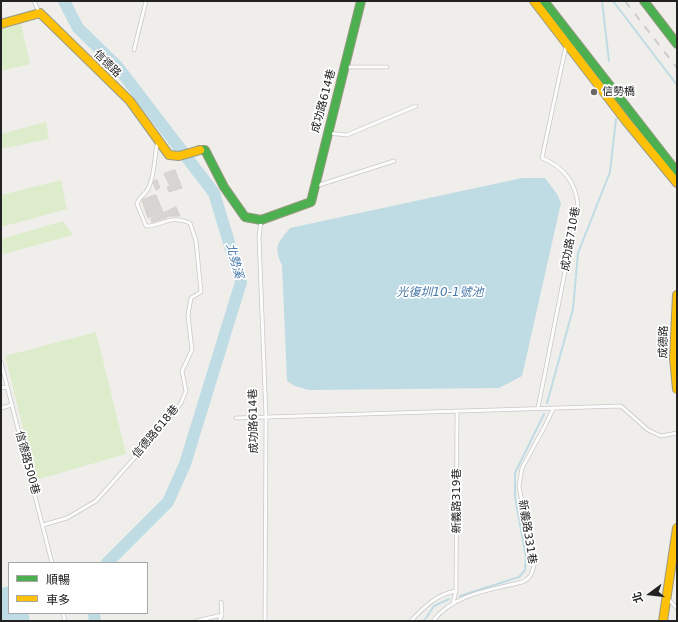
<!DOCTYPE html>
<html>
<head>
<meta charset="utf-8">
<style>
  body { margin:0 }
  #map { position:relative; width:678px; height:622px; overflow:hidden; background:#f0eeeb; font-family:"DejaVu Sans","Noto Sans TC",sans-serif }
  canvas { display:block }
  .frame { position:absolute; inset:0; border:2px solid #222; pointer-events:none }
  .legend { position:absolute; left:8px; top:562px; width:140px; height:52px; box-sizing:border-box; background:#fff; border:1px solid #a7a7a7; margin:0; padding:5px 7px; list-style:none; font-size:12px; color:#222 }
  .legend li { display:flex; align-items:center; gap:8px; height:20px }
  .legend b { width:20px; border:1px solid #a7a7a7 }
  .north { position:absolute; left:630px; top:574px; width:40px; height:40px; -webkit-text-stroke:3px #fff; paint-order:stroke; rotate:255deg; font-size:11px; font-weight:700; line-height:16px; text-align:center; color:#222 }
  .north::after { content:''; display:block; margin:auto; width:14px; height:18px; background:#222; clip-path:polygon(50% 0,100% 100%,50% 72%,0 100%) }
</style>
</head>
<body>
<div id="map">
<canvas width="678" height="622"></canvas>
<div class="frame"></div>
<ul class="legend">
<li><b style="height:5px;background:#4caf50"></b>順暢</li>
<li><b style="height:5px;background:#ffc107"></b>車多</li>
</ul>
<div class="north">北</div>
</div>
<script>
const ctx = document.querySelector('canvas').getContext('2d');
ctx.lineJoin = 'round';
function fillPath(path, color) { ctx.fillStyle = color; ctx.fill(path, 'evenodd'); }
function trace(path, color, width, dash) { ctx.strokeStyle = color; ctx.lineWidth = width; ctx.lineCap = dash ? 'butt' : 'round'; ctx.setLineDash(dash || []); ctx.stroke(path); }
function drawText(font, color, halo, rows, align = 'center') {
  ctx.font = font + ' "DejaVu Sans","Noto Sans TC",sans-serif'; ctx.lineWidth = 3.5; ctx.setLineDash([]); ctx.textBaseline = 'middle'; ctx.strokeStyle = halo; ctx.fillStyle = color; for (const [text, x, y, turn = 0] of rows) {
    ctx.save(); ctx.translate(x, y); ctx.rotate((+turn || 0) * Math.PI / 180); ctx.textAlign = isNaN(turn) ? turn : align; if (halo) ctx.strokeText(text, 0, 0); ctx.fillText(text, 0, 0); ctx.restore();
  }
}
fillPath(new Path2D(`
  M21,24L30,64L1,71V29Z
  M46,122L49,139L1,149V134Z
  M61,180L67,209L1,227V195Z
  M63,221L73,235L1,255V239Z
  M96,332L126,454L36,480L5,356Z`), '#ddeccb');
fillPath(new Path2D(`
  M522,178H545L557,194L561,203L522,376L499,388L309,390L295,386L287,381L282,265C273,246 278,243 290,228Z
  M9,586V613H28L30,621H1V588Z`), '#bfdbe3');
trace(new Path2D(`
  M602,1L609,61
  M613,1L677,85
  M547,403L573,309L578,253L610,172L616,119
  M460,596L519,577L525,570L526,557L515,497V473L544,414
  M424,621L434,606L449,599`), '#bfdbe3', 2);
trace(new Path2D(`
  M64,1L78,28L117,66L214,193L241,282L185,464L168,502L107,563
  M94,613L95,621`), '#bfdbe3', 12);
const building = new Path2D(`
  M175,170L182,188L169,192L167,187L170,186L164,174Z
  M157,180L160,188L156,190L153,182Z
  M156,195L163,212L148,218L142,200Z
  M176,207L180,216H170L152,223L151,219Z`);
fillPath(building, '#d7d4d2');
trace(building, '#d3d0cc', 1);
const lane = new Path2D(`
  M34,1L39,12
  M134,50L146,1
  M346,67H387
  M328,133L347,135L416,106
  M316,186L394,161
  M261,221L259,237L266,417L265,621
  M1,362L52,563
  M1,388L7,387
  M1,408L12,405
  M538,408L578,206C576,182 564,167 542,158L566,46
  M236,418L621,406L648,430L661,436L677,433
  M43,525L67,518L96,501L171,417L181,403L186,391L182,371L192,350L188,315L191,298L201,292L196,241L190,223C167,214 165,226 146,226L137,204C138,198 145,195 148,189C155,175 154,160 157,145L159,143
  M456,591L457,411
  M668,599L677,608
  M221,602L222,615
  M63,613L65,621
  M196,621L222,615L219,621
  M411,621C424,607 437,594 456,591L453,603
  M433,621C453,594 491,590 522,582C530,579 532,574 534,565L519,486L522,468L545,426L553,409`);
const fast = new Path2D(`
  M544,1L677,172
  M644,1L677,44
  M200,150H205L224,187L245,217L261,220L311,202L361,1`);
const slow = new Path2D(`
  M534,1L626,121L677,183
  M1,24L40,13L130,101L169,155L179,156L200,150
  M677,295L674,358L677,389
  M663,621L677,528`);
trace(lane, '#c9c8c7', 4.5);
trace(fast, '#999a82', 10);
trace(slow, '#999a82', 10);
trace(lane, '#fdfcfc', 3);
trace(fast, '#4caf50', 8);
trace(slow, '#ffc107', 8);
trace(new Path2D(`
  M625,1L677,68`), '#ccc', 2, [8, 8]);
for (const [x, y, r, color] of [
  [594,92,4,"#6a6968"]
]) { const dot = new Path2D(); dot.arc(x, y, r, 0, 2 * Math.PI); ctx.fillStyle = color; ctx.fill(dot); trace(dot, '#fff', 1.5); }
drawText('11px', '#222', '#fff', [
  ["信德路",107,64,44],
  ["成功路614巷",324,101,-75],
  ["成功路710巷",571,239,-80],
  ["成德路",664,342,-89],
  ["成功路614巷",254,421,-91],
  ["信德路618巷",156,432,-50],
  ["信德路500巷",27,463,75],
  ["新義路319巷",457,501,-90],
  ["新義路331巷",527,532,81]
]);
drawText('11px', '#222', '#fff', [
  ["信勢橋",602,92]
], 'left');
drawText('italic 12px', '#4a7aab', '#fff', [
  ["北勢溪",234,261,75],
  ["光復圳10-1號池",440,293]
]);
</script>
</body>
</html>
